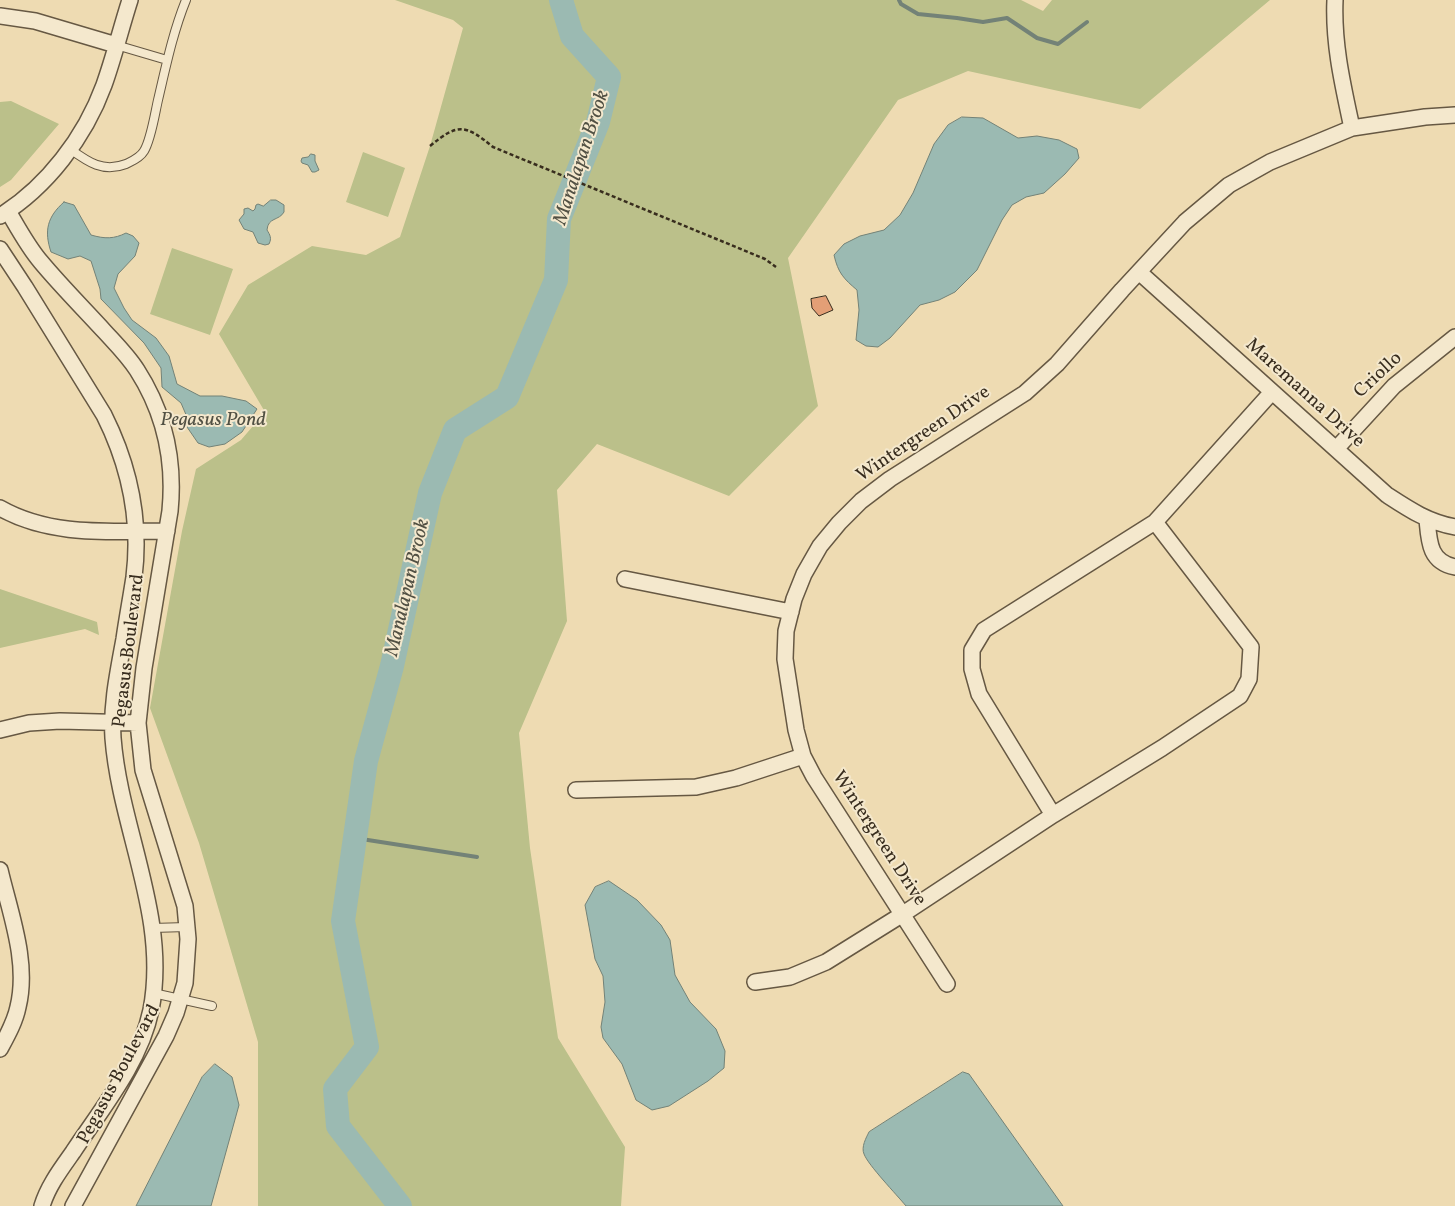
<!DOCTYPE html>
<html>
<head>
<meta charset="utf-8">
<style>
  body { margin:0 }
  canvas { display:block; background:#eedbb2 }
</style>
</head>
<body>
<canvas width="1455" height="1206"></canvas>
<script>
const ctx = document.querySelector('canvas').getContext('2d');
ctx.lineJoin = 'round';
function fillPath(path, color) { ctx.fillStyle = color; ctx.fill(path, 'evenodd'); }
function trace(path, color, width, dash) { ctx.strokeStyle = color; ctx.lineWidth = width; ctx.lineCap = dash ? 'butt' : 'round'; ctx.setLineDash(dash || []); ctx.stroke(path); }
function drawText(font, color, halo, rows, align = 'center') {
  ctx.font = font + ' Vollkorn,serif'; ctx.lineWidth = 4; ctx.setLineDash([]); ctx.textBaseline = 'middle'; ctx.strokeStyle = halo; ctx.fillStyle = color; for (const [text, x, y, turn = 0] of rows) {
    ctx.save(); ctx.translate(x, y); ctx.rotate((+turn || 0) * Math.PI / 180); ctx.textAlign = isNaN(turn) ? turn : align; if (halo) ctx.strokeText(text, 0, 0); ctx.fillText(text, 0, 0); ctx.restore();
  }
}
fillPath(new Path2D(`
  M395,0H1021L1043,11L1052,0H1270L1140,109L968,71L898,100L788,258L818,406L729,496L597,444L557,490L567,621L519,733L530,848L558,1038L625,1147L621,1206H258V1042L199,843L150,708L182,531L196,469L241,440L265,412L219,334L248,285L312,246L366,255L400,237L430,146L463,28L453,20Z
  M11,101L59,124L11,180L0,187V102Z
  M363,152L405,168L388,217L346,202Z
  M172,248L233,269L210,335L150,314Z
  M0,589L97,622L99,635L85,629L0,648Z`), '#bbc08a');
const water = new Path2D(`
  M962,117L983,118L1018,138L1037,136L1059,140L1077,149L1079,158L1065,174L1044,193L1026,197L1012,205L1002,220L977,270L955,292L939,300L920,305L890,338L878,347L866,346L856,340L859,310L857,290C844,279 838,273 834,255L844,244L860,236L884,230L900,215L913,193L934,144L948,125Z
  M311,154L315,155V161L319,170L315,172H312L308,165L302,163L301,161L302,158L308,157Z
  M271,200H276L284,205V212C279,221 268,217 267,230C270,235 272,238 269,244L265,245L258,243L253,232L244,229L239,220L244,214V209L248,208L253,211L255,209L256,205L258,204L263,206Z
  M64,202L74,205L91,235C105,239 114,239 126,233L133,236L139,243L135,256L118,274L114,288L124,308L132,320L156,338L169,356L177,384L200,396H222L246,401L257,409L242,432L225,444L209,447L198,443L187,427V417L181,403L162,387L161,368L144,343L101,299L100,289L91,261L80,256L68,259L51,252C44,231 47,217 64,202Z
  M609,881L637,900L661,925L670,940L675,975L690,1002L716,1029L725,1051L724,1068L708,1081L669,1106L652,1110L636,1100L622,1064L603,1038L601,1027L605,1002L603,976L595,959L585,905L595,887Z
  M215,1064L232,1077L239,1105L211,1206H136L202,1077Z
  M963,1072L969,1074L1063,1206H906C897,1195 868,1165 864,1154C861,1147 866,1138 869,1132Z`);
fillPath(water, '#9bbab2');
trace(water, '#738277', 1);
trace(new Path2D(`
  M899,0L901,4L918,14L957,18L983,22L1007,18L1037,38L1058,44L1087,22
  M355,838L477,857`), '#738277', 4);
trace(new Path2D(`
  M400,1206L338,1126L335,1089L367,1047L343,921L366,761L392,666L430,493L455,430L507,397L556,280L559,219L598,122L609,77L572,36L561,0`), '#9bbab2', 24);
const building = new Path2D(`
  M826,296L833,310L819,316L812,308L811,299Z`);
fillPath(building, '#e39f76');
trace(building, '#382d1e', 1);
const service = new Path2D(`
  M116,45L167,60
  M70,149C88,162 103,173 126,164C132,161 140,158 144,151C151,140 155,113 158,100C166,66 173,32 186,0
  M152,928L187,927
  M153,993L212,1006`);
const minor = new Path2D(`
  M1335,0C1333,44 1343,86 1352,128
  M0,16L35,21L116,45
  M8,211C18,228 28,247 41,262C61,286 84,309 105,332C116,344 128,356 137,370C164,412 175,460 170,511L144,668L138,723L143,770L185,906L188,939L185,983L176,1013L166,1036L73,1206
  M0,216C47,187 85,137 104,85C114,57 121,28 130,0
  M0,249L25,287L104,415C129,465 141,521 134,577C131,597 127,618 124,639C118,672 111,704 113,738C120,829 169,917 151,1010C140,1063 102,1108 73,1152C61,1169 48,1186 42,1206
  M1139,272L1387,495C1410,510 1428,522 1455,527
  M1336,449L1394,386L1455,337
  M0,508C51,537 110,531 167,531
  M1427,519C1429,541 1429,562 1455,567
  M1155,522L1271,393
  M625,579L791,612
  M0,730L29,723L60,721L138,723
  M576,790L696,787L736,778L803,756
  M0,870C10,913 29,962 18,1007C15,1022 7,1036 0,1049
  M755,982L790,977L826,962L903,914L1053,815L1162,748L1240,696L1249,679L1251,647L1155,522L984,630L972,650V669L979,694L1053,815
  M947,984L814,777L803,756L796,730L785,659L786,631L794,599L804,574L820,546L839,523L861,501L890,479L1025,393L1057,364L1122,290L1185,222L1229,185L1270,162L1352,128L1425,117L1455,115`);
trace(service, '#665843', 10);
trace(minor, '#665843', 18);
trace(new Path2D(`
  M430,146C458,123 465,124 493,147L765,259L776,267`), '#382d1e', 2.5, [4, 2.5]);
trace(service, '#f4e8cd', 8);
trace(minor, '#f4e8cd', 15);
drawText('19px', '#382d1e', '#f4e8cd', [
  ["Criollo",1379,376,-43],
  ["Maremanna Drive",1304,394,42],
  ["Wintergreen Drive",924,435,-34],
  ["Pegasus Boulevard",130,651,-83],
  ["Wintergreen Drive",878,839,57],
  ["Pegasus Boulevard",120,1075,-62]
]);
drawText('italic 20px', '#515043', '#f4e8cd', [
  ["Manalapan Brook",583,158,-72],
  ["Pegasus Pond",213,421],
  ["Manalapan Brook",409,588,-77]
]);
</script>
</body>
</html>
